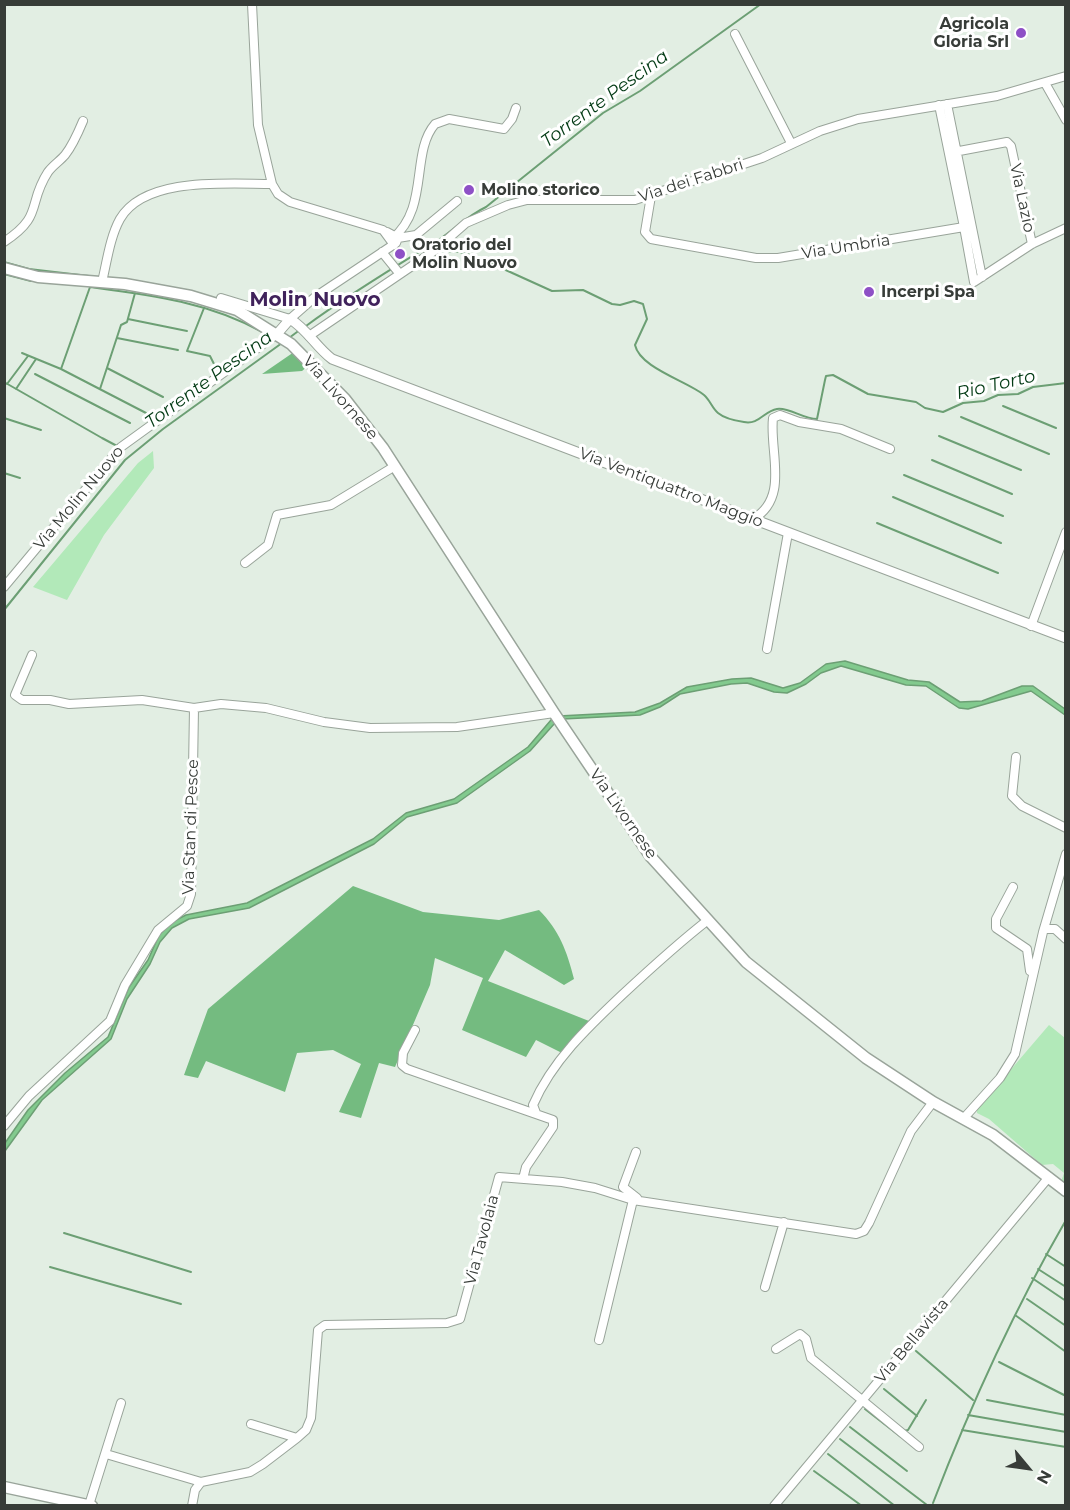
<!DOCTYPE html>
<html>
<head>
<meta charset="utf-8">
<style>
  body { margin:0 }
  #map { position:relative; width:1070px; height:1510px; overflow:hidden; background:#e2eee3; font-family:Montserrat,sans-serif }
  canvas { display:block }
  .frame { position:absolute; inset:0; border:6px solid #373c38; pointer-events:none }
  .north { position:absolute; left:998px; top:1438px; width:60px; height:60px; -webkit-text-stroke:4px #fff; paint-order:stroke; rotate:119deg; font-size:16px; font-weight:700; line-height:24px; text-align:center; color:#373c38 }
  .north::after { content:''; display:block; margin:auto; width:21px; height:27px; background:#373c38; clip-path:polygon(50% 0,100% 100%,50% 72%,0 100%) }
</style>
</head>
<body>
<div id="map">
<canvas width="1070" height="1510"></canvas>
<div class="frame"></div>
<div class="north">N</div>
</div>
<script>
const ctx = document.querySelector('canvas').getContext('2d');
ctx.lineJoin = 'round';
function fillPath(path, color) { ctx.fillStyle = color; ctx.fill(path, 'evenodd'); }
function trace(path, color, width, dash) { ctx.strokeStyle = color; ctx.lineWidth = width; ctx.lineCap = dash ? 'butt' : 'round'; ctx.setLineDash(dash || []); ctx.stroke(path); }
function drawText(font, color, halo, rows, align = 'center') {
  ctx.font = font + ' Montserrat,sans-serif'; ctx.lineWidth = 6; ctx.setLineDash([]); ctx.textBaseline = 'middle'; ctx.strokeStyle = halo; ctx.fillStyle = color; for (const [text, x, y, turn = 0] of rows) {
    ctx.save(); ctx.translate(x, y); ctx.rotate((+turn || 0) * Math.PI / 180); ctx.textAlign = isNaN(turn) ? turn : align; if (halo) ctx.strokeText(text, 0, 0); ctx.fillText(text, 0, 0); ctx.restore();
  }
}
fillPath(new Path2D(`
  M153,451L154,468L104,535L67,600L33,587L138,463Z
  M1049,1025L1065,1038V1185L1062,1179L1064,1173L1053,1164L1042,1165L989,1119L977,1113V1109Z`), '#b2e9b9');
fillPath(new Path2D(`
  M294,352L308,366L302,371L262,374Z
  M353,886L423,912L499,920L539,910C559,930 567,951 574,979L564,985L505,950L488,981L589,1021L562,1053L536,1040L526,1057L462,1030L483,978L435,958L430,985L395,1067L379,1063L361,1118L339,1112L361,1064L333,1050L297,1053L285,1092L206,1061L198,1078L184,1075L208,1009Z`), '#74bb80');
const water = new Path2D(`
  M845,661L908,680L929,682L960,702L982,701L1022,686H1033L1065,709V715L1031,691L968,709L959,708L926,686L906,685L841,666L821,673L806,684L787,693L774,692L747,683L731,684L680,694L660,707L640,715L563,719L555,723L530,751L457,803L407,817L374,844L249,908L189,919L172,928L160,942L150,964L127,999L111,1039L42,1100L5,1151V1143L28,1110L65,1073L108,1037L129,987L148,960L159,935L172,922L186,915L247,903L373,839L406,813L454,799L528,747L551,720L559,716L635,712L660,703L687,687L732,679L751,678L783,688L800,683L826,664Z`);
fillPath(water, '#82ca8e');
trace(water, '#6c9f74', 1.5);
trace(new Path2D(`
  M439,251L460,252L477,257L552,291L583,290L612,304L620,305L634,301L643,304L647,319L635,345C640,368 687,381 704,395C710,400 712,408 718,413C724,418 737,421 744,422C759,425 764,411 777,409C789,407 803,419 817,419L825,380L826,376L833,375L868,394L916,402L925,408L943,412L963,403L984,401L998,395L1018,394L1033,387L1066,383
  M4,262L29,269L89,276
  M4,274L31,281
  M204,308L187,351L210,356L217,370
  M128,319L187,331
  M306,326C348,295 393,268 437,241C454,230 467,216 486,207L603,113L640,91L761,4
  M117,338L178,350
  M289,338L301,329
  M22,353L61,369L146,413
  M107,368L163,397
  M61,369L90,287C150,295 208,302 262,332
  M35,374L130,423
  M4,382L102,438L117,446L119,444
  M7,384L28,356
  M16,389L36,359
  M100,389L121,325L127,322L135,293
  M1003,406L1056,428
  M163,412L215,374
  M961,417L1049,454
  M4,418L41,430
  M939,436L1021,470
  M932,460L1012,494
  M4,473L20,478
  M904,475L1003,516
  M893,497L1001,543
  M877,523L998,573
  M4,610L125,460L163,429L282,343
  M64,1233L191,1272
  M1046,1254L1066,1267
  M50,1267L181,1304
  M1038,1269L1066,1287
  M1032,1278L1066,1301
  M1027,1299L1066,1326
  M1015,1315L1066,1352
  M916,1351L973,1400
  M999,1362L1066,1396
  M884,1389L917,1416
  M987,1400L1066,1415
  M865,1409L901,1437
  M968,1415L1066,1432
  M850,1427L907,1471
  M962,1430L1066,1447
  M904,1431L908,1430L926,1400
  M840,1439L927,1505
  M828,1454L895,1506
  M814,1471L862,1506
  M933,1503C971,1404 1013,1312 1066,1220`), '#6c9f74', 2);
const minor = new Path2D(`
  M252,4L258,125L272,184L278,194L290,202L383,230L394,245
  M735,34L791,143
  M1045,83L1066,120
  M947,104L982,277
  M954,152L1007,142L1011,146L1032,244
  M651,196L645,232L651,239L756,258H778L964,227L939,105
  M964,227L974,282L1032,244L1066,228
  M398,238L416,235L457,201
  M392,239C430,208 410,153 435,124L449,119L504,129L512,119L516,108
  M4,242C44,216 27,204 48,172C53,165 60,161 65,155C73,145 78,133 83,121
  M382,252L399,273
  M102,282C107,261 110,237 120,219C145,176 228,184 272,184
  M221,298L290,319L315,297L396,243L398,238L387,232
  M309,336L434,251L466,223L508,205L527,200H635L762,158L820,131L858,119L997,96L1066,76
  M753,519C790,498 769,451 773,418L780,415L799,422L841,429L890,449
  M245,563L268,545L277,515L331,505L395,466
  M4,587L121,447L277,334
  M1031,626L1066,532
  M767,649L788,533
  M32,655L15,695L22,700H50L69,704L142,700L194,708L221,704L266,708L324,722L370,728L457,727L554,713
  M1016,757L1012,796L1022,806L1066,828
  M1013,887L996,919V928L1027,949L1030,971
  M1044,929H1055L1066,939
  M415,1030L403,1053L402,1065L407,1069L553,1120V1127L526,1167L523,1179
  M536,1113L533,1105C552,1061 588,1027 622,995C650,969 677,944 708,920
  M963,1119L1000,1078L1015,1054L1043,932L1066,854
  M4,1126L29,1096L110,1021L125,985L158,930L187,906L191,894L194,708
  M636,1152L623,1187L637,1198
  M765,1287L784,1222
  M599,1340L633,1200
  M776,1349L800,1334L806,1339L811,1358L919,1447
  M251,1424L297,1438
  M106,1454L201,1482
  M89,1505L121,1403
  M192,1506L195,1490L201,1482L250,1472L263,1464L297,1438L306,1430L311,1418L318,1330L325,1325L447,1323L460,1319L499,1177L562,1182L595,1188L633,1200L856,1234L864,1231L869,1223L911,1131L933,1102
  M774,1506L1049,1177`);
const tertiary = new Path2D(`
  M277,334L290,319C307,329 316,347 332,359L1066,638`);
const secondary = new Path2D(`
  M4,268L38,277L125,284L191,296L237,310L291,344L345,399L383,448L554,713L651,857L746,962L866,1058L933,1102L993,1135L1066,1191
  M4,1487L92,1506`);
trace(minor, '#99a49a', 10);
trace(tertiary, '#99a49a', 11);
trace(secondary, '#99a49a', 13);
trace(minor, '#fff', 8);
trace(tertiary, '#fff', 9);
trace(secondary, '#fff', 10);
for (const [x, y, r, color] of [
  [1021,33,6,"#8e50c6"],
  [469,190,6,"#8e50c6"],
  [400,254,6,"#8e50c6"],
  [869,292,6,"#8e50c6"]
]) { const dot = new Path2D(); dot.arc(x, y, r, 0, 2 * Math.PI); ctx.fillStyle = color; ctx.fill(dot); trace(dot, '#fff', 2); }
drawText('bold 16px', '#373c38', '#fff', [
  ["Agricola",1009,24,"right"],
  ["Gloria Srl",1009,42,"right"],
  ["Molino storico",481,190],
  ["Oratorio del",412,245],
  ["Molin Nuovo",412,263],
  ["Incerpi Spa",881,292]
], 'left');
drawText('16px', '#373c38', '#fff', [
  ["Via dei Fabbri",691,181,-18],
  ["Via Lazio",1022,198,78],
  ["Via Umbria",846,247,-9],
  ["Via Livornese",340,398,49],
  ["Via Ventiquattro Maggio",671,488,21],
  ["Via Molin Nuovo",79,498,-50],
  ["Via Livornese",623,814,55],
  ["Via Stan di Pesce",191,827,-88],
  ["Via Tavolaia",482,1240,-75],
  ["Via Bellavista",912,1341,-50]
]);
drawText('italic 18px', '#023a14', '#fff', [
  ["Torrente Pescina",605,99,-36],
  ["Torrente Pescina",209,380,-36],
  ["Rio Torto",996,385,-13]
]);
drawText('bold 20px', '#40225b', '#fff', [
  ["Molin Nuovo",315,300]
]);
</script>
</body>
</html>
